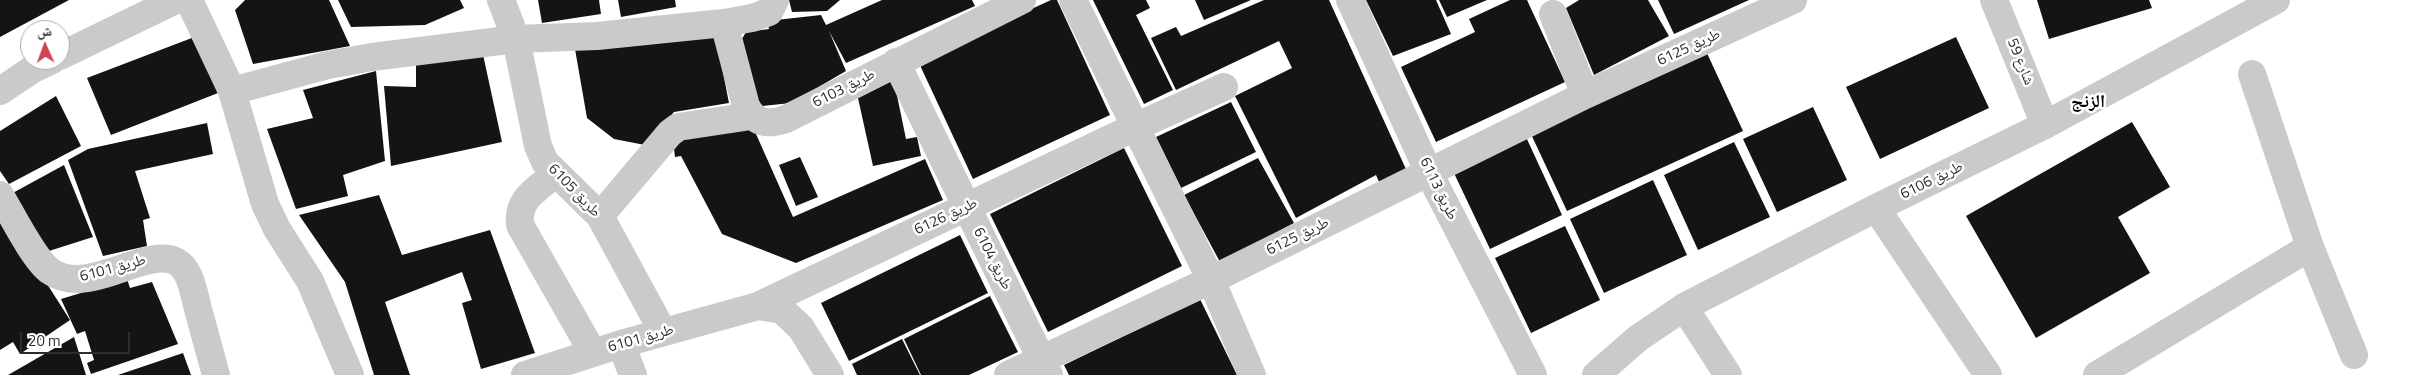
<!DOCTYPE html>
<html>
<head>
<meta charset="utf-8">
<style>
  body { margin:0 }
  #map { position:relative; width:2436px; height:375px; overflow:hidden; background:#fff; font-family:"Titillium Web","Noto Naskh Arabic",sans-serif }
  canvas { display:block }
  .north { position:absolute; left:20px; top:20px; width:50px; height:50px; box-sizing:border-box; background:#fff; border:1px solid #ababab; border-radius:50%; rotate:358deg; font-size:14px; font-weight:700; line-height:20px; text-align:center; color:#2d2d2d }
  .north::after { content:''; display:block; margin:auto; width:18px; height:22px; background:#cf4353; clip-path:polygon(50% 0,100% 100%,50% 72%,0 100%) }
  .scale { position:absolute; left:20px; top:332px; width:110px; height:22px; box-sizing:border-box; border:2px solid #2d2d2d; border-top:0; padding-left:6px; font-size:15px; line-height:18px; white-space:nowrap; color:#2d2d2d; -webkit-text-stroke:4px #fff; paint-order:stroke }
</style>
</head>
<body>
<div id="map">
<canvas width="2436" height="375"></canvas>
<div class="north">ش</div>
<div class="scale">20 m</div>
</div>
<script>
const ctx = document.querySelector('canvas').getContext('2d');
ctx.lineJoin = 'round';
function fillPath(path, color) { ctx.fillStyle = color; ctx.fill(path, 'evenodd'); }
function trace(path, color, width, dash) { ctx.strokeStyle = color; ctx.lineWidth = width; ctx.lineCap = dash ? 'butt' : 'round'; ctx.setLineDash(dash || []); ctx.stroke(path); }
function drawText(font, color, halo, rows, align = 'center') {
  ctx.font = font + ' "Titillium Web","Noto Naskh Arabic",sans-serif'; ctx.lineWidth = 5; ctx.setLineDash([]); ctx.textBaseline = 'middle'; ctx.strokeStyle = halo; ctx.fillStyle = color; for (const [text, x, y, turn = 0] of rows) {
    ctx.save(); ctx.translate(x, y); ctx.rotate((+turn || 0) * Math.PI / 180); ctx.textAlign = isNaN(turn) ? turn : align; if (halo) ctx.strokeText(text, 0, 0); ctx.fillText(text, 0, 0); ctx.restore();
  }
}
fillPath(new Path2D(`
  M0,0H69L0,37Z
  M245,0H329L350,46L253,64L235,10Z
  M338,0H460L464,8L425,25L351,27Z
  M538,0H599L601,14L542,23Z
  M618,0H675L676,7L621,17Z
  M789,0H840L827,11L792,12Z
  M882,0H972L975,6L846,63L829,31L846,71L791,103L753,107L739,44L746,32L769,29L767,21L821,15L826,25Z
  M1051,0H1057L1110,115L973,179L918,61Z
  M1093,0H1146L1150,8L1136,15L1173,90L1144,104Z
  M1195,0H1251L1204,20Z
  M1264,0H1329L1410,178L1383,191L1376,175L1296,218L1235,96L1292,68L1279,41L1176,90L1151,38L1176,27L1181,36Z
  M1366,0H1436L1451,34L1393,56Z
  M1439,0H1487L1447,17Z
  M1510,0H1527L1565,82L1436,142L1401,67L1475,32L1469,19Z
  M1579,0H1648L1669,36L1594,75L1566,8Z
  M1658,0H1749L1674,34Z
  M2037,0H2149L2152,8L2049,39Z
  M715,32L729,103L674,112L645,145L614,139L587,118L575,49Z
  M197,36L218,93L111,135L87,78Z
  M1956,37L1989,108L1880,159L1846,87Z
  M482,50L502,142L391,166L384,86L416,87V59Z
  M1706,51L1743,131L1567,211L1530,132Z
  M376,71L385,161L343,175L348,196L296,209L267,129L313,118L303,90Z
  M894,81L906,139L917,137L921,156L873,166L856,89Z
  M56,96L81,146L9,184L0,171V131Z
  M1231,102L1256,152L1181,188L1156,137Z
  M1813,107L1847,180L1777,212L1743,139Z
  M2132,122L2170,187L2118,217L2150,273L2036,338L1966,216Z
  M207,123L213,154L135,171L150,218L143,220L147,246L103,256L68,160L88,149Z
  M752,125L793,217L925,159L943,200L796,263L722,234L681,156L675,157L672,132Z
  M1526,137L1562,215L1490,249L1453,171Z
  M1734,142L1770,217L1698,250L1664,175Z
  M1124,148L1182,266L1048,332L990,214Z
  M800,157L818,197L796,206L779,165Z
  M1258,158L1294,223L1220,262L1184,195Z
  M64,165L93,237L49,251L9,195Z
  M1653,180L1687,255L1604,293L1570,219Z
  M379,195L402,255L490,230L535,353L481,369L462,303L472,300L462,272L385,302L410,375H374L345,282L299,215Z
  M0,210L70,320L20,354L13,342L0,350Z
  M1565,226L1600,300L1531,333L1495,258Z
  M960,235L988,293L849,361L821,303Z
  M127,279L130,288L152,282L178,344L91,374L87,363L94,360L85,331L77,334L61,299Z
  M990,296L1018,352L969,375H921L904,339Z
  M1200,299L1237,375H1069L1064,365Z
  M74,337L86,375H8Z
  M902,339L920,375H857L852,364Z
  M183,353L191,375H118Z`), '#141414');
trace(new Path2D(`
  M189,0L232,91L265,204L277,229L310,281L350,375
  M501,0L516,39L538,146L545,162L600,216L663,332
  M1073,0L1211,280L1252,375
  M1350,0L1429,173L1533,375
  M1994,0L2045,125
  M1553,14L1585,95
  M724,23L746,106C755,124 769,125 786,119L1022,0
  M60,56L176,0
  M896,62L1049,375
  M0,91L33,69L52,60
  M232,91L328,65L372,57L516,39L597,36L724,23L752,18L769,12L775,0
  M556,173C537,190 517,198 520,225L593,353
  M0,195C11,213 34,260 50,271C93,302 163,229 187,273C193,284 195,297 198,309C204,331 210,353 216,375
  M1876,208L1988,375
  M600,216L670,133L678,127L751,116
  M2310,247L2354,355
  M758,306L782,310L801,328L830,375
  M1684,307L1728,375
  M621,344L633,375
  M525,375L621,344L758,306L1135,127L1224,87
  M1008,375L1211,280L1585,95L1793,0
  M1596,375L1637,339L1684,307L1876,208L2045,125L2276,0
  M2097,375L2310,247L2252,74`), '#cacaca', 28);
drawText('15px', '#2d2d2d', '#fff', [
  ["طريق 6125",1689,48,-25],
  ["شارع 59",2020,62,68],
  ["طريق 6103",844,89,-27],
  ["طريق 6106",1932,181,-26],
  ["طريق 6113",1438,189,64],
  ["طريق 6105",574,191,46],
  ["طريق 6126",946,217,-25],
  ["طريق 6125",1298,237,-26],
  ["طريق 6104",992,259,63],
  ["طريق 6101",113,269,-15],
  ["طريق 6101",641,339,-16]
]);
drawText('bold 18px', '#000', '#fff', [
  ["الزنج",2088,103]
]);
</script>
</body>
</html>
